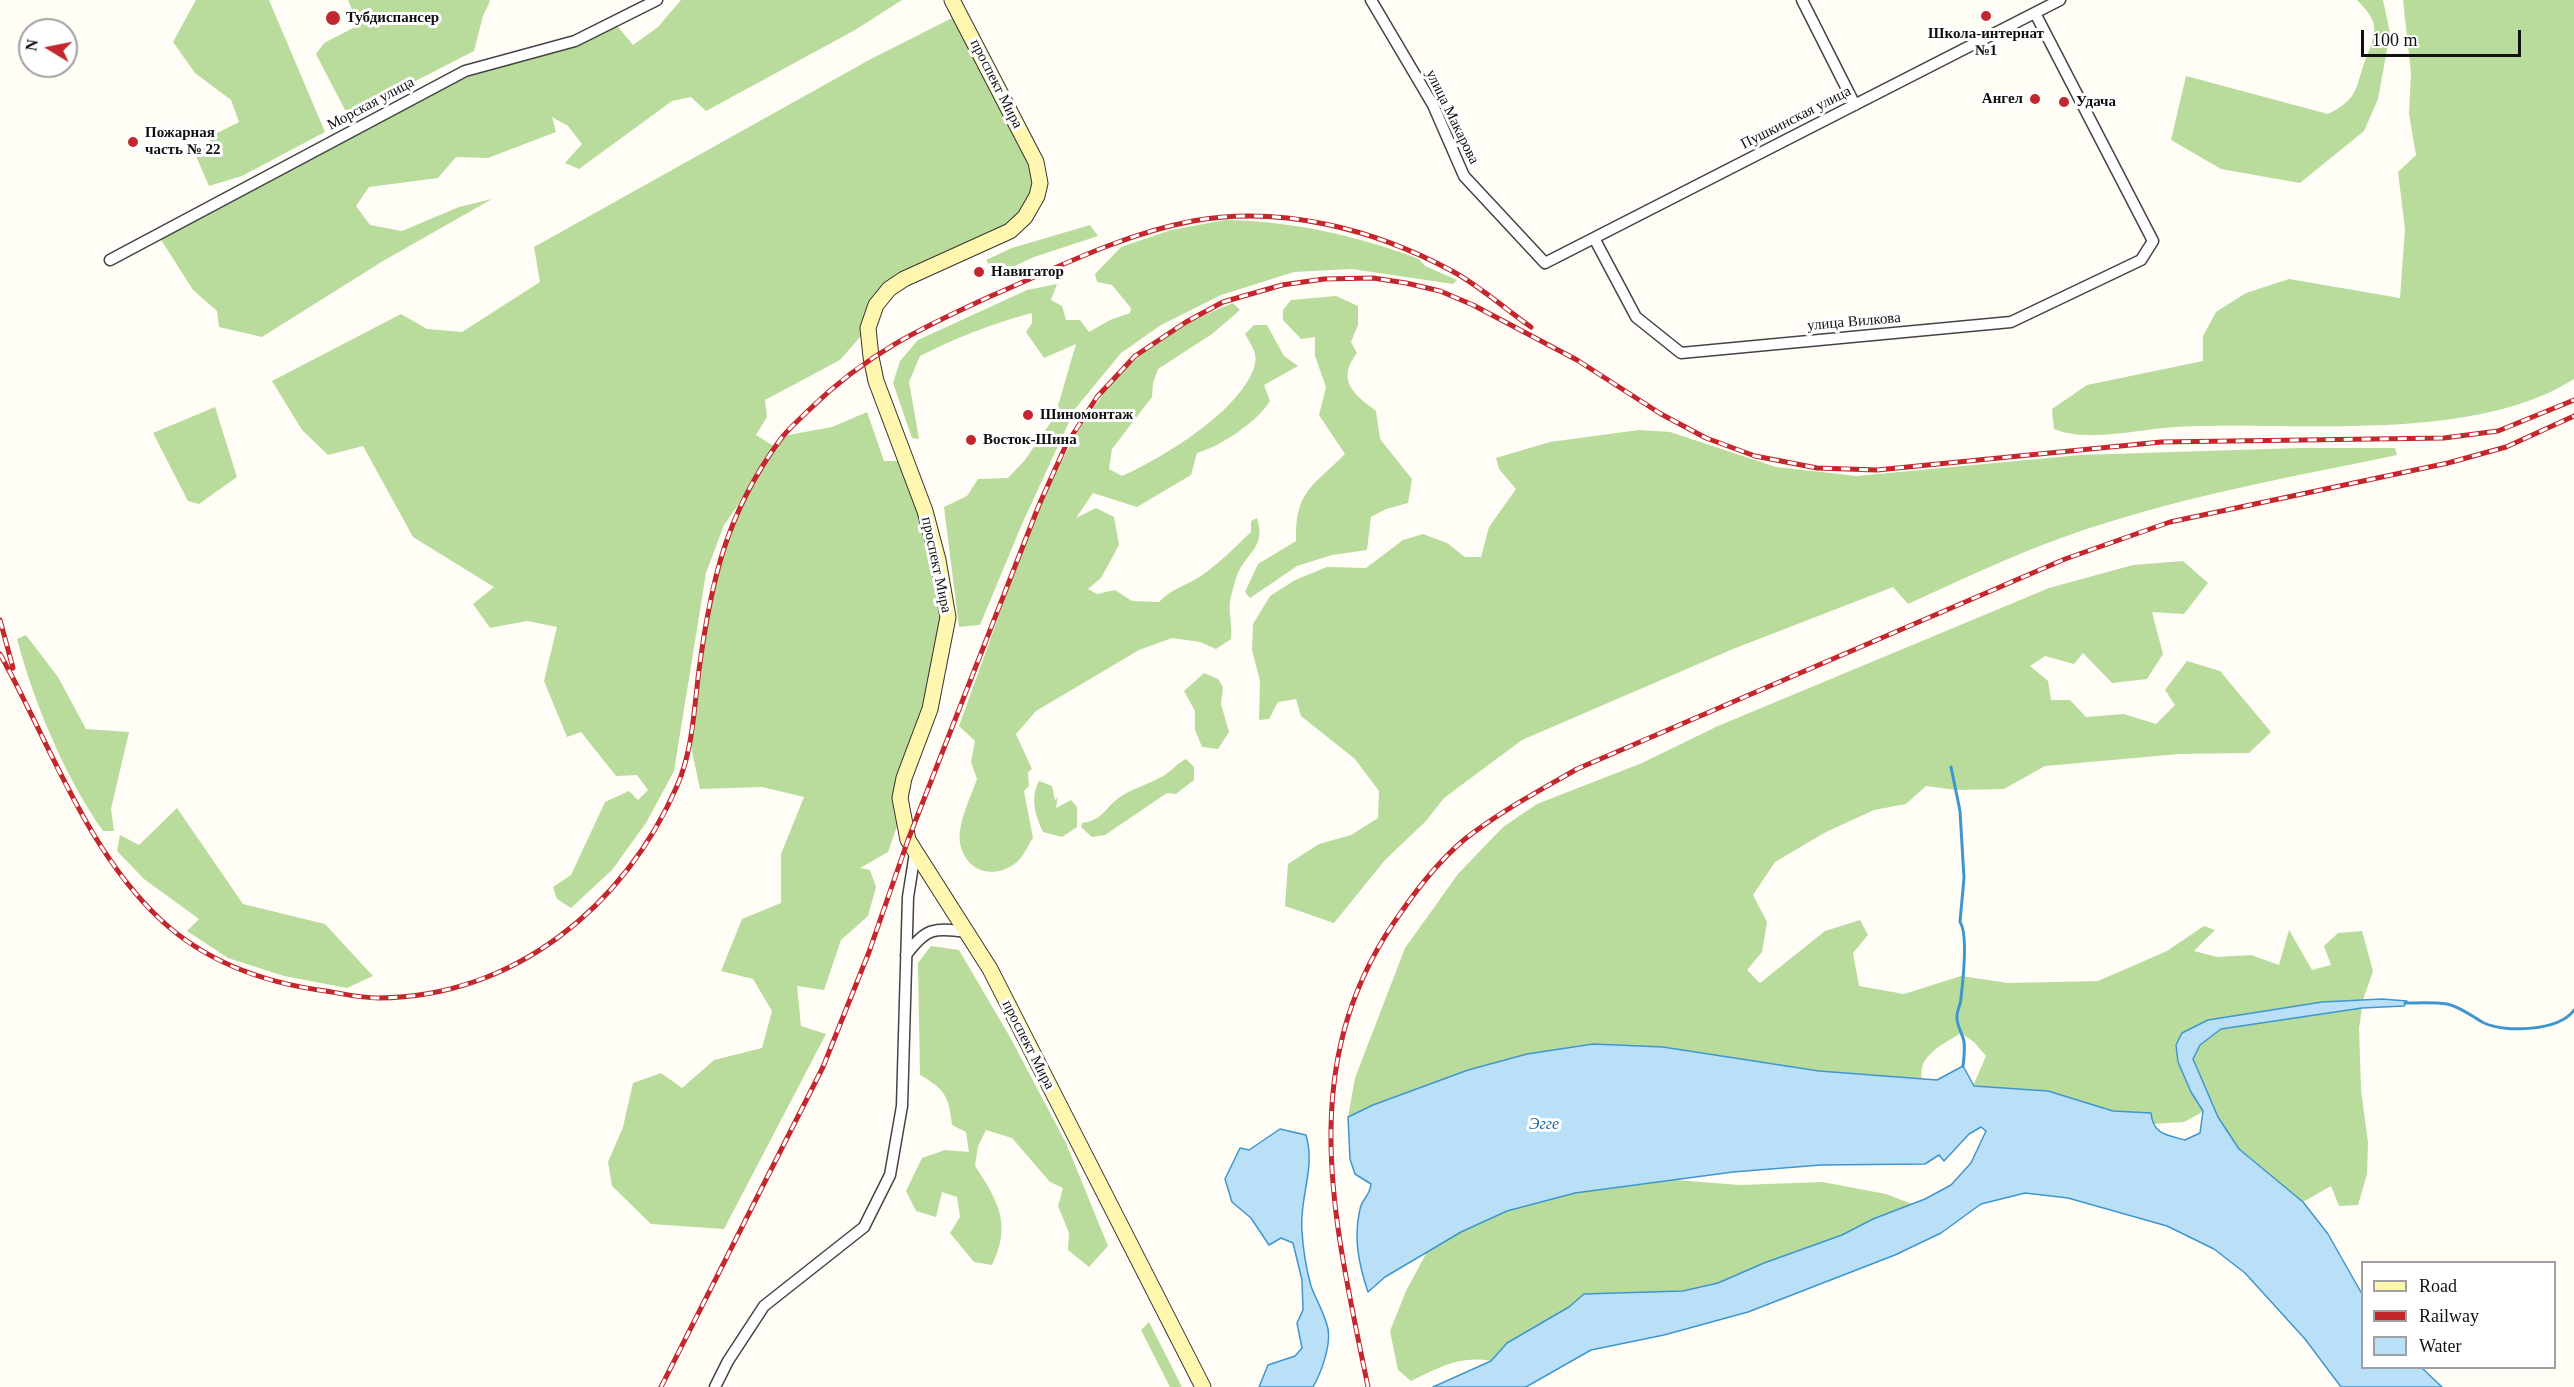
<!DOCTYPE html>
<html>
<head>
<meta charset="utf-8">
<style>
  body { margin:0 }
  #map { position:relative; width:2574px; height:1387px; overflow:hidden; background:#fffdf5; font-family:Georgia,serif }
  canvas { display:block }
  .legend { position:absolute; left:2361px; top:1261px; width:195px; height:108px; box-sizing:border-box; background:#fff; border:2px solid #a0a0a0; margin:0; padding:8px 10px; list-style:none; font-size:18px; color:#111 }
  .legend li { display:flex; align-items:center; gap:12px; height:30px }
  .legend b { width:30px; border:2px solid #a0a0a0 }
  .north { position:absolute; left:18px; top:18px; width:60px; height:60px; box-sizing:border-box; background:#fff; border:2px solid #a0a0a0; border-radius:50%; rotate:280deg; font-size:16px; font-weight:700; line-height:24px; text-align:center; color:#111 }
  .north::after { content:''; display:block; margin:auto; width:21px; height:27px; background:#c4262e; clip-path:polygon(50% 0,100% 100%,50% 72%,0 100%) }
  .scale { position:absolute; left:2361px; top:30px; width:160px; height:27px; box-sizing:border-box; border:3px solid #111; border-top:0; padding-left:8px; font-size:18px; line-height:21px; white-space:nowrap; color:#111; -webkit-text-stroke:4px #fff; paint-order:stroke }
</style>
</head>
<body>
<div id="map">
<canvas width="2574" height="1387"></canvas>
<ul class="legend">
<li><b style="height:8px;background:#fff6b0"></b>Road</li>
<li><b style="height:8px;background:#c4262e"></b>Railway</li>
<li><b style="height:16px;background:#b9e0f7"></b>Water</li>
</ul>
<div class="north">N</div>
<div class="scale">100 m</div>
</div>
<script>
const ctx = document.querySelector('canvas').getContext('2d');
ctx.lineJoin = 'round';
function fillPath(path, color) { ctx.fillStyle = color; ctx.fill(path, 'evenodd'); }
function trace(path, color, width, dash) { ctx.strokeStyle = color; ctx.lineWidth = width; ctx.lineCap = dash ? 'butt' : 'round'; ctx.setLineDash(dash || []); ctx.stroke(path); }
function drawText(font, color, halo, rows, align = 'center') {
  ctx.font = font + ' Georgia,serif'; ctx.lineWidth = 6; ctx.setLineDash([]); ctx.textBaseline = 'middle'; ctx.strokeStyle = halo; ctx.fillStyle = color; for (const [text, x, y, turn = 0] of rows) {
    ctx.save(); ctx.translate(x, y); ctx.rotate((+turn || 0) * Math.PI / 180); ctx.textAlign = isNaN(turn) ? turn : align; if (halo) ctx.strokeText(text, 0, 0); ctx.fillText(text, 0, 0); ctx.restore();
  }
}
fillPath(new Path2D(`
  M196,0H269L325,132L242,176L209,186L196,156L217,133L239,122L231,100L195,73L173,42Z
  M348,0H489L490,1L483,16L474,51L353,113L345,110L316,54L324,43L359,25Z
  M681,0H902L855,30L706,111L691,97L672,101L579,169L565,163L582,144L568,126L552,117L556,132L488,158L456,157L438,178L369,187L356,206L370,225L402,231L459,207L492,199L383,261L262,337L219,327L217,311L193,290L158,235L465,71L575,41L614,22L633,45L658,27Z
  M2357,0H2383L2390,33L2378,99L2364,131L2300,183L2221,169L2171,140L2186,76L2328,114C2360,98 2355,87 2366,58C2377,31 2380,23 2357,0Z
  M2403,0H2574V379C2472,444 2294,421 2176,427C2139,429 2088,443 2054,429L2052,409L2087,385L2203,361V336L2216,312L2246,293L2289,279L2400,298L2405,229L2398,172L2416,155L2409,114L2411,73Z
  M960,14L1040,183L1025,217L904,279L868,328L840,360L765,400L767,417L756,435L775,447L783,436L832,427L867,412L884,461H907L946,598L902,812L888,852L860,868L870,870L876,887L868,916L841,940L824,990L797,986L801,1026L826,1034L724,1229L651,1224L612,1186L608,1162L623,1127L633,1083L661,1073L682,1088L714,1060L762,1048L772,1011L753,979L721,971L742,919L781,903V854L804,797L762,787L700,789L690,742L705,623L715,572L724,541L745,495L724,525L706,573L674,771L646,823L612,870L571,908L557,899L553,887L571,875L605,802L629,791L638,800L648,790L637,775L616,776L581,732L567,737L544,681L557,627L527,621L490,628L473,604L494,587L413,537L363,446L328,455L302,430L272,381L401,314L427,329L462,332L540,282L534,247L869,60Z
  M1225,220C1292,221 1355,235 1419,259L1425,266L1457,280L1453,284L1352,269L1294,272L1221,295L1161,325L1121,353L1075,409L1022,524L980,625L959,627L944,507L967,496L978,479L1008,478L1025,460L1055,416L1076,344L1044,358L1026,332L1032,323V313C993,323 956,338 920,356L909,382L919,439L912,438L893,383L900,361L918,340L1027,290L1057,284L1051,300L1062,306L1066,320H1080L1089,332L1110,320L1130,313L1131,308L1112,285L1097,282L1095,274L1121,247L1171,230Z
  M1090,225L1098,236L1034,257L995,275L986,260L1012,248Z
  M1336,296L1358,306V325L1351,342L1357,353C1336,380 1353,394 1376,411L1380,439L1412,479L1408,503L1386,509L1371,517L1367,550L1332,555L1297,566L1250,598L1245,592L1258,564L1296,541C1295,491 1312,487 1345,454L1319,415L1326,387L1315,356V337L1301,339L1283,320V310L1291,300Z
  M1233,303L1240,310L1212,334L1158,369L1153,383L1152,397L1112,449L1109,469L1122,476C1161,459 1244,409 1255,364C1258,353 1250,343 1245,334L1254,325H1267L1284,356L1298,366L1264,385L1270,401C1257,422 1221,446 1197,453L1191,475L1137,507L1093,493L1076,518L1096,508L1114,517L1119,545L1101,578L1088,589L1097,594L1115,590L1132,601L1159,602C1170,590 1182,587 1196,579C1216,567 1234,548 1251,532V521L1257,518C1266,547 1248,551 1238,573C1235,580 1233,589 1231,596C1227,611 1233,624 1231,639L1216,649L1200,642L1172,638L1139,650L1036,711L1016,734L1032,769L1028,772L1029,786L1024,791L1033,838C1028,845 1024,856 1017,862C995,880 966,873 960,843C957,825 971,796 977,779L971,762L975,741L959,726C976,679 993,632 1010,585C1040,505 1071,419 1135,360C1162,335 1199,316 1233,303Z
  M215,407L237,477L199,504L188,501L153,433Z
  M1639,430L1670,432L1776,467L1857,476L2080,455L2299,448H2395L2397,455C2301,475 2205,492 2112,521C2041,542 1975,573 1908,604L1893,587L1733,649L1522,740L1444,798L1426,821L1385,860L1334,923L1285,906L1288,864L1319,844L1351,835L1378,818L1379,791L1355,759L1301,716L1296,699L1278,702L1269,719L1259,720L1260,681L1252,650L1253,624L1270,596L1295,580L1327,567L1366,568L1403,540L1423,534L1447,543L1465,557H1481L1489,527L1516,489L1499,469L1496,458L1550,442Z
  M2183,561L2208,583L2184,614L2152,612L2163,654L2147,679L2112,683L2083,653L2074,664L2045,656L2030,666L2048,681L2051,700H2070L2086,717L2124,714L2156,724L2175,705L2165,690L2187,661L2220,671L2271,732L2249,753L2179,754L2045,766L2004,789L1956,790L1926,786L1906,804L1874,810L1826,832L1775,862L1753,895L1767,922L1762,952L1747,970L1760,983L1825,931L1860,920L1868,935L1853,953L1859,986L1904,994L1961,976L2008,983L2098,981L2167,951L2204,926L2215,930L2194,951L2217,957L2251,955L2279,965L2289,930L2312,970L2331,965L2324,946L2338,933L2362,931L2373,971L2363,1000L2322,1002L2182,1033L2191,1092L2204,1111L2184,1122L2152,1124L2151,1113L2113,1111L2048,1091L1973,1086L1986,1056L1974,1042L1961,1033C1944,1044 1917,1055 1922,1079L1819,1071L1593,1044L1527,1054L1468,1070L1373,1105L1348,1117L1355,1078L1405,948L1458,874L1503,827L1537,804L1642,763L1718,726L2049,588L2133,565Z
  M26,635L58,677L86,729L129,732L111,809L114,831H103C65,777 34,703 17,639Z
  M1204,673L1218,679L1223,687L1221,704L1229,732L1218,749L1202,747L1195,730V711L1184,691Z
  M1186,759L1194,767V780L1176,794L1167,793L1105,835L1092,837L1081,827L1082,823C1104,820 1104,808 1120,797C1134,788 1149,784 1163,776C1172,771 1177,763 1186,759Z
  M1039,781L1052,786L1055,800L1058,797L1056,808L1071,800L1077,807V827L1062,837L1043,832C1035,815 1030,798 1039,781Z
  M177,808L243,904L325,924L373,976L347,988L284,976L228,958L187,931L199,919L144,879L117,851L120,835L139,845Z
  M931,946L959,950L1010,1037L1066,1143L1108,1246L1089,1267L1068,1250L1069,1233L1058,1206L1063,1188L1050,1182L1012,1138L986,1130L978,1146L975,1166C998,1201 1012,1224 992,1265L974,1262L950,1233L960,1217L957,1197L942,1192L936,1217L916,1211L906,1191L922,1158L945,1150L969,1152L966,1132L952,1125C949,1097 945,1089 920,1075L918,963Z
  M2362,1008L2359,1028L2361,1090L2368,1143L2367,1174L2358,1205L2339,1206L2331,1186L2303,1202L2239,1149L2218,1117L2193,1059L2200,1045L2220,1029Z
  M1675,1180L1740,1185L1822,1182L1886,1194L1912,1204L1873,1219L1842,1235L1764,1263L1718,1283L1683,1291L1585,1294L1570,1307L1507,1343L1491,1361C1460,1355 1438,1368 1411,1381L1398,1370L1390,1331L1406,1291L1427,1252L1461,1232L1507,1211L1575,1193Z
  M1149,1322L1182,1387H1170L1141,1330Z`), '#b9dc9c');
const water = new Path2D(`
  M2382,999L2407,1001L2404,1006L2362,1008L2221,1029L2200,1045L2193,1059L2218,1117L2239,1149L2303,1202L2328,1234L2362,1294V1368H2422L2442,1387H2341L2305,1339L2245,1273L2214,1249L2167,1226L2068,1198L2025,1193L1981,1204L1941,1233L1895,1255L1748,1312L1664,1335L1591,1350L1526,1387H1433L1491,1361L1507,1343L1569,1307L1584,1294L1683,1291L1718,1283L1764,1263L1842,1235L1873,1219L1925,1199L1951,1185L1971,1163L1986,1131L1981,1127L1969,1134L1944,1161L1939,1155L1925,1164L1821,1165L1733,1172L1575,1193L1507,1211L1461,1232L1385,1277L1368,1292C1359,1265 1353,1237 1360,1209C1362,1199 1370,1196 1371,1184L1355,1174L1350,1159L1348,1117L1373,1105L1468,1070L1527,1054L1593,1044L1663,1047L1819,1071L1937,1080L1963,1066L1974,1086L2048,1091L2113,1111L2151,1113C2153,1134 2166,1135 2185,1140L2200,1133L2203,1111L2191,1092L2178,1062L2176,1045L2182,1033L2208,1020L2322,1002Z
  M1280,1129L1306,1135C1316,1169 1299,1197 1302,1231C1303,1249 1306,1268 1311,1286C1316,1300 1325,1314 1328,1329C1331,1346 1321,1373 1313,1387H1259L1268,1365L1295,1356L1302,1348L1297,1323L1303,1310L1302,1280L1293,1243L1281,1238L1269,1245L1251,1218L1232,1202L1225,1179L1240,1148L1249,1150Z`);
fillPath(water, '#b9e0f7');
trace(water, '#3f96cf', 1.5);
trace(new Path2D(`
  M1951,767L1960,811L1964,878L1960,922C1968,934 1963,981 1961,998C1961,1004 1957,1010 1957,1016C1956,1025 1963,1034 1964,1042C1965,1050 1964,1058 1963,1066
  M2405,1003C2418,1003 2434,1002 2447,1004C2461,1007 2471,1016 2484,1023C2506,1033 2559,1031 2574,1010`), '#3f96cf', 3);
const minor = new Path2D(`
  M1371,0L1433,105L1464,176L1545,263L2060,0
  M1802,0L1855,105
  M1594,238L1636,317L1681,353L2011,322L2141,260L2153,241L2035,13
  M110,260L465,71L575,41L657,0
  M906,955C926,928 934,927 967,932
  M715,1387L728,1361L764,1306L864,1227L890,1175L902,1106L908,897L915,853`);
const secondary = new Path2D(`
  M952,0L1036,162L1040,183L1037,196L1025,217L1010,231L904,279L889,289L876,305L868,328L871,357L876,381L925,511L938,560L948,617L930,709L904,778L900,798L908,840L990,969L1203,1387`);
trace(minor, '#444', 13);
trace(secondary, '#333', 17);
trace(minor, '#fff', 10);
trace(secondary, '#fff6b0', 15);
const rail = new Path2D(`
  M0,620L13,668
  M0,654C50,743 85,849 161,920C207,963 265,983 326,991C343,994 362,998 379,998C514,997 625,906 677,786C693,750 694,708 699,670C711,581 726,514 780,440C788,429 800,419 810,409C866,354 921,328 991,296C1056,268 1123,234 1193,221C1281,205 1374,229 1452,271C1480,286 1505,309 1531,327
  M661,1387L823,1067L869,952L908,840L1039,505L1066,445L1097,397L1135,356L1186,322L1223,302L1282,285L1324,279L1373,278L1406,283L1440,291L1473,305L1577,360L1661,414L1706,438L1755,456L1817,468L1877,470L2161,442L2444,438L2498,431L2574,400
  M1368,1387C1334,1219 1292,1062 1402,911C1420,885 1441,859 1465,839C1499,812 1539,791 1577,769L2065,559L2170,522L2448,463L2506,447L2574,416`);
trace(rail, '#c4262e', 5);
trace(rail, '#fff', 3, [9]);
for (const [x, y, r, color] of [
  [1986,16,6,"#c4262e"],
  [333,18,8,"#c4262e"],
  [2035,99,6,"#c4262e"],
  [2064,102,6,"#c4262e"],
  [133,142,6,"#c4262e"],
  [979,272,6,"#c4262e"],
  [1028,415,6,"#c4262e"],
  [971,440,6,"#c4262e"]
]) { const dot = new Path2D(); dot.arc(x, y, r, 0, 2 * Math.PI); ctx.fillStyle = color; ctx.fill(dot); trace(dot, '#fff', 2); }
drawText('bold 15px', '#111', '#fff', [
  ["Тубдиспансер",346,18],
  ["Школа-интернат",1986,34,"center"],
  ["№1",1986,51,"center"],
  ["Ангел",2023,99,"right"],
  ["Удача",2076,102],
  ["Пожарная",145,133],
  ["часть № 22",145,150],
  ["Навигатор",991,272],
  ["Шиномонтаж",1040,415],
  ["Восток-Шина",983,440]
], 'left');
drawText('15px', '#111', '#fff', [
  ["проспект Мира",996,84,63],
  ["Морская улица",371,104,-28],
  ["улица Макарова",1452,117,64],
  ["Пушкинская улица",1796,118,-27],
  ["улица Вилкова",1854,322,-5],
  ["проспект Мира",936,565,78],
  ["проспект Мира",1028,1045,63]
]);
drawText('italic 16px', '#1768a6', '#fff', [
  ["Эгге",1544,1125]
]);
</script>
</body>
</html>
